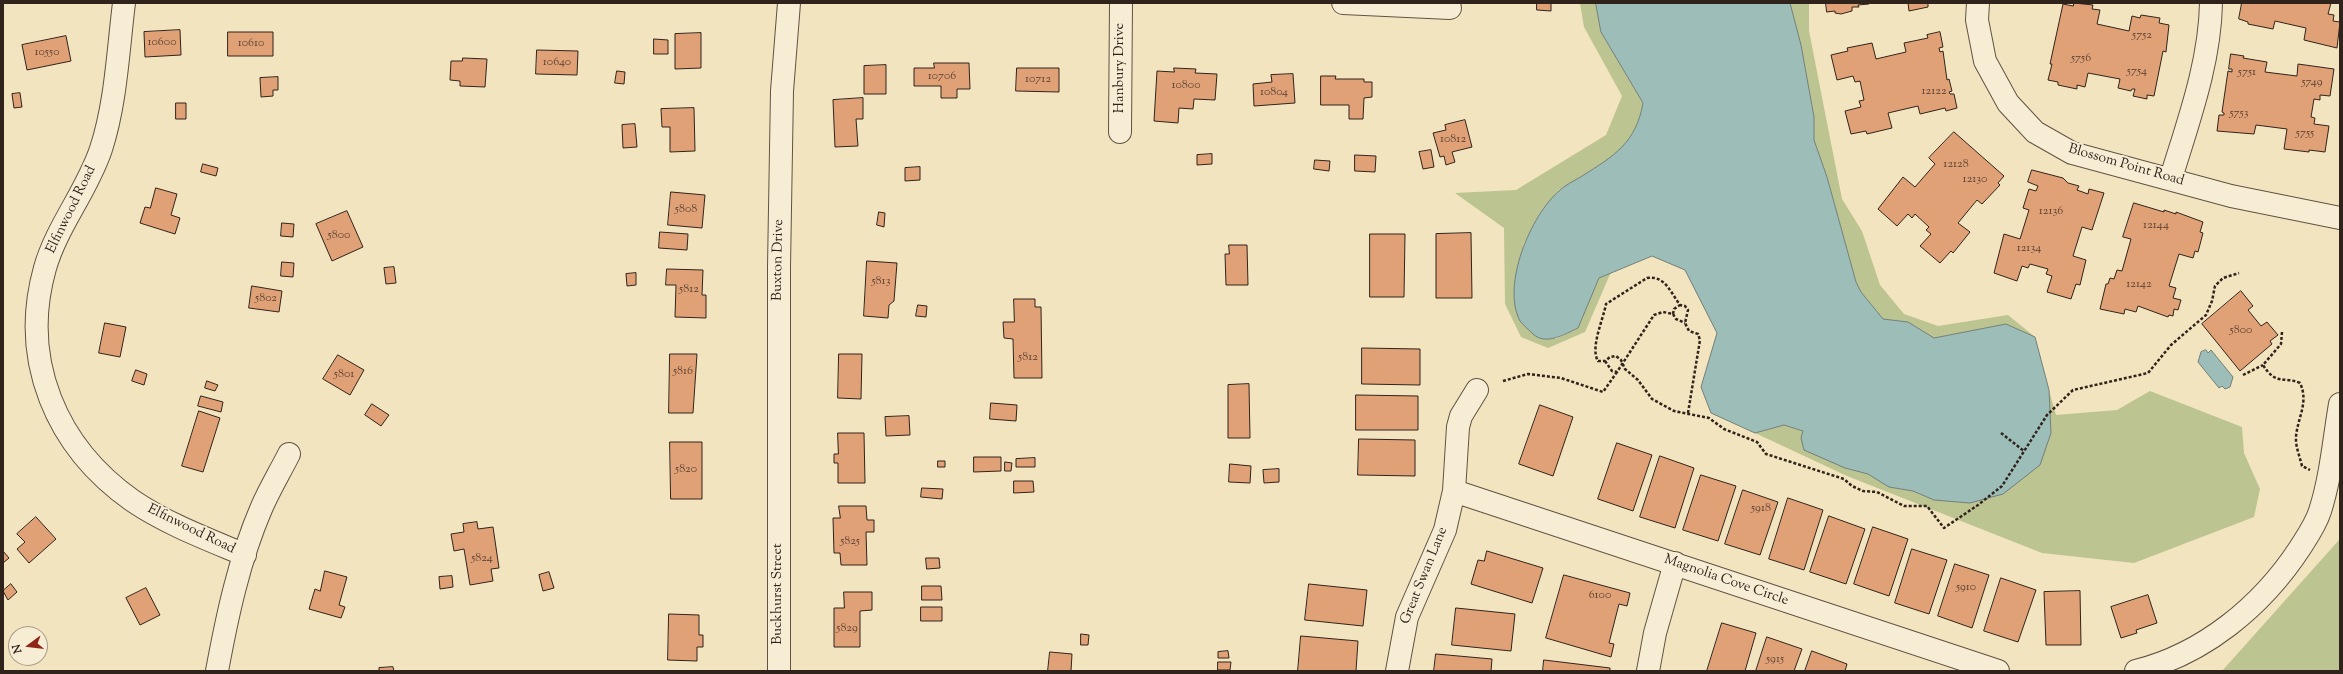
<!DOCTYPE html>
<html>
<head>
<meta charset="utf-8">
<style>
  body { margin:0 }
  #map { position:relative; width:2343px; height:674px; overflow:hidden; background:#f2e4be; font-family:"Sorts Mill Goudy",serif }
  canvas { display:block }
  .frame { position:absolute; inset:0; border:4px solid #30231c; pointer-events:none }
  .north { position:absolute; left:8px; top:626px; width:40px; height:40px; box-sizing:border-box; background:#f7edd5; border:1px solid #a79c8b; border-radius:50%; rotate:255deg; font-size:11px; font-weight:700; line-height:16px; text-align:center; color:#30231c }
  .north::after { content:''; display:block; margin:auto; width:14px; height:18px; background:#8f2418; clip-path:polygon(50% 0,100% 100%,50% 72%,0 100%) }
</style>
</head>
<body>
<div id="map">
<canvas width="2343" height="674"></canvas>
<div class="frame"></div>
<div class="north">N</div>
</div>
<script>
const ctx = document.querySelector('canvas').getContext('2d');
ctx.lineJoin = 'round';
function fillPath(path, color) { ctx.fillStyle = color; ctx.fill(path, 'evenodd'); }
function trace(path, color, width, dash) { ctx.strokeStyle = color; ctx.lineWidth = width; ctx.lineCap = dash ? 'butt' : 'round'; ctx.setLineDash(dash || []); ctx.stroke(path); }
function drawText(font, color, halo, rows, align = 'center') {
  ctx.font = font + ' "Sorts Mill Goudy",serif'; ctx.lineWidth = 4; ctx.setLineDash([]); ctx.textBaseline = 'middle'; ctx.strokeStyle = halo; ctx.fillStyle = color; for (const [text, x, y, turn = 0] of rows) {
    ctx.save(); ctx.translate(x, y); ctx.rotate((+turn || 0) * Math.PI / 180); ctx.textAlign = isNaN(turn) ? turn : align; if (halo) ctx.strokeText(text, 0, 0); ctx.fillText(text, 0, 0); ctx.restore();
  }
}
fillPath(new Path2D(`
  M1580,3H1596L1601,32L1643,103L1640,123L1625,144L1611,158L1559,190L1524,243L1516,277L1515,303L1556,339L1578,328L1599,278L1611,272L1585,332L1548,348L1521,337L1505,304L1504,228L1455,193L1516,190L1606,135L1622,96L1584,27Z
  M1790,3H1809V31L1842,199L1862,231L1880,285L1904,314L1938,326L2008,315L2035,337L2006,324L1934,338L1908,322L1883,319L1861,292L1856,282L1827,177L1814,140V117L1801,45Z
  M2049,390L2056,415L2117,410L2150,391L2242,427L2244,453L2260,489L2254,517L2134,563L2042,553L1847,476L1755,433L1784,425L1803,431L1845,468L1868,474L1890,487L1913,491L1934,500L1970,503L1979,500L2051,433Z
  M2340,533V671H2222L2339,540Z`), '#bcc491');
const water = new Path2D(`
  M1596,3H1790L1801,45L1814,117V140L1827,177L1856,282L1861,292L1883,319L1908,322L1934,338L2006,324L2035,337L2049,390L2051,433L2040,465L2003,494L1970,503L1934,500L1913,491L1889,487L1868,474L1845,468L1804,450L1801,438L1803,431L1784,425L1755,433L1711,413L1701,387L1717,333L1685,270L1652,256L1599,278L1578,328C1565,334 1546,346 1533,334C1529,330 1523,325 1520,321C1501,285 1531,215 1559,191C1565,185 1574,181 1582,176C1614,156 1636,143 1643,103L1601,32Z
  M2206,350L2208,353L2211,350L2233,377L2230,387L2225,389L2222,386L2219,388L2198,362L2201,352Z`);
fillPath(water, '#9dbdb9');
trace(water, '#717f7a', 1);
const building = new Path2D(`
  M1537,3H1551V11L1537,10Z
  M1826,3H1869V4L1858,5L1859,7H1852V11L1841,14L1835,13V11L1827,12Z
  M1897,3H1928V7L1909,11L1908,3Z
  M2074,3L2093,5L2092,9L2100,10L2097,24L2129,31L2132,16L2140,18L2141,15L2160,18L2159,23L2169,25L2166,52L2163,51L2154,96L2147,95V99L2133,96L2135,89H2132L2131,91L2118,88L2120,79L2088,73L2085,87L2077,85V89L2058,85V82L2048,80L2052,64H2050L2063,4L2073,6Z
  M2242,3H2331L2328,14L2334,15L2333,21L2340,22L2337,48L2304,40L2306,28L2275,21L2273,29L2248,24V22L2239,19Z
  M180,30L181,55L145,57L144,32Z
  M228,32H273V56H228Z
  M1940,32L1943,47L1939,48L1940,52L1943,51L1947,80L1949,79L1952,91L1949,92L1950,94H1954L1957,108L1946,111L1945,108L1920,114L1918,106L1888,113L1892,128L1867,134L1866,131L1851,134L1845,111L1861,107L1859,101L1864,100L1860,81L1855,82L1853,76L1837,80L1831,55L1848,51L1847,48L1872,43L1876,59L1906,52L1904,43L1928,38L1927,35Z
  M701,33V68L675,69V34Z
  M66,36L71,61L27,70L22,45Z
  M654,39L668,40V54H654Z
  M537,50L578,51L577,75L536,74Z
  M2231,54L2244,56L2243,58L2267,62L2265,72L2297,76L2298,64L2334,69L2330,96L2320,95V100L2314,99L2311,117L2315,118L2314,124L2329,126L2325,152L2309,150V152L2284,149L2287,129L2256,125L2254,134L2217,131L2219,115H2224V113L2222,112L2228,71L2232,72V69H2229Z
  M463,58L487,59L485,87L460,86V81L450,80L451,61H462Z
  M934,63H969L970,89H957V98H941V86H914V68H934Z
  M886,65V94H864V66Z
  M1017,68H1059V92L1016,91Z
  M1174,68L1196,69L1195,73L1217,74L1215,100L1194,99L1193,109L1179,108L1178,123L1154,121L1157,71L1174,72Z
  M617,71L625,72L624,84L615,83Z
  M1293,74L1295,103L1254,106L1253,84L1272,82L1271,75Z
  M1321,76H1336L1335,79H1364V82H1372V97L1364,98L1363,119H1349V105H1321Z
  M278,77V90H273V96L261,97L260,78Z
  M20,93L22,107L14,108L12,94Z
  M863,98V119H856L858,146L835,147L833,100Z
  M176,103H186V119H176Z
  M694,108L695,151L670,152V127H662L661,109Z
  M1465,120L1472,147L1452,152L1455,162L1446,165L1444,156L1440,157L1433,133L1446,130L1445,125Z
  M635,124L637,147L623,148L622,125Z
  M1954,132L2004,176L1998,183L2000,185L1982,204L1977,200L1958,223L1970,232L1953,253L1951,251L1940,263L1920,246L1931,234L1926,230L1929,227L1915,214L1912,218L1908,214L1897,226L1878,209L1903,177L1915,187L1935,164L1929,158Z
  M1431,150L1434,167L1423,169L1419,152Z
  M1212,154V164L1197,165V155Z
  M1355,155L1376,156L1375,172L1355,171Z
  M1315,160L1330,161L1329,171L1314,169Z
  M203,164L218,168L216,176L201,172Z
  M920,167V180L905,181V168Z
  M2032,170L2063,178L2068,183L2079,186L2077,190L2088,194L2089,189L2104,193L2092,230L2082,227L2073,256L2086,260L2080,285L2076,284L2071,299L2047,292L2052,276L2046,274L2048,269L2030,264L2028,268L2022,266L2017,281L1994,273L2004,234L2020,239L2029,210L2023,208L2029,189L2036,191L2038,186L2028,182Z
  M156,188L177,194L171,215L180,218L175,234L140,223L145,207L150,208Z
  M671,192L705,195L702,228L668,225Z
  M2134,203L2164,212V210L2176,214V212L2203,222L2200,232L2203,233L2198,252L2195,251L2193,258L2179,254L2169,286L2176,288L2173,298L2181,300L2178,310L2174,309L2173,316L2169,315L2168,317L2138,306L2136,312L2125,309L2124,314L2100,309L2106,284H2108L2110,278L2114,279L2117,270L2122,271L2131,239L2123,237Z
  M347,211L363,247L332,261L316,224Z
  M879,212L885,213L884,227L877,225Z
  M282,223L294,224L293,237L281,236Z
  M660,232L688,234L687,250L659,248Z
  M1471,233L1472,298H1436V234Z
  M1370,234H1405L1404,297H1370Z
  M1229,245H1247L1248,285H1226L1225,254H1229Z
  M867,261L897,263L894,301L889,305L888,318L864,316Z
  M282,262L294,263L293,277L281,276Z
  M394,267L396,283L386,284L384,268Z
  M667,269L703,270L702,295H706V318L675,317L676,285H666Z
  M636,273V285L627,286L626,274Z
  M252,286L282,291L279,312L249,308Z
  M2241,291L2253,306L2248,310L2261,326L2267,322L2278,335L2270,341L2272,344L2240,371L2202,324Z
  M1014,299H1035V307H1041L1042,378H1014L1013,339L1004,338L1003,322H1014Z
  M918,305L927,306L926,317L916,316Z
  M105,323L126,327L120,357L99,353Z
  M1362,348L1420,349V385L1362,384Z
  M670,354H697L693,413H669Z
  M839,354H862L861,399L838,398Z
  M338,355L364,370L350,395L323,379Z
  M136,370L147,374L144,385L132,381Z
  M207,381L218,385L215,391L205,388Z
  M1249,384L1250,438H1228V385Z
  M1356,395L1418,396V430H1356Z
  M201,396L223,402L221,412L198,406Z
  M991,403L1017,405L1016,421L990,419Z
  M372,404L389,415L381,426L365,415Z
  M1540,405L1573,417L1553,476L1519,464Z
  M199,411L220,418L203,472L182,466Z
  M909,416L910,435L886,436L885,417Z
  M838,433H864L865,483H838V463H834V454H838Z
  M1359,439L1415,440V476L1358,475Z
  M670,442H702V499H671Z
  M1617,443L1652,455L1633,511L1598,499Z
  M1660,456L1694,468L1675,528L1640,517Z
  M974,457H1001V471L974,472Z
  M1035,458V467H1016V459Z
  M938,461H945V467H938Z
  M1005,462L1012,463L1011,471H1005Z
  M1230,464L1251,466L1250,483L1229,482Z
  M1279,469V482L1264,483L1263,470Z
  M1701,475L1736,486L1718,541L1683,530Z
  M1014,481H1033L1034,492L1014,493Z
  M922,488L943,489L942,499L921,497Z
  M1743,490L1778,502L1760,555L1725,544Z
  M1788,498L1823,510L1804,570L1769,559Z
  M839,506H866L867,520H874V532H866L867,565H841L840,553H834L833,518H840Z
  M1829,516L1865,529L1846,584L1810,572Z
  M36,517L56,539L29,563L17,549L25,542L17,534Z
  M477,522L478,529L493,527L499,568L491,569L493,581L470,585L464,549L454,551L451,534L464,532L463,524Z
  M1873,527L1908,539L1889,596L1854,584Z
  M1912,549L1947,560L1929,614L1895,603Z
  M3,551L9,558L3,563Z
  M1487,551L1543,568L1532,603L1471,584L1478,560L1484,561Z
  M926,558H939L940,568L927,569Z
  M1955,564L1989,575L1972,628L1938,616Z
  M325,571L347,577L339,605L345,607L341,618L309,609L315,589L320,591Z
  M549,572L554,588L543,591L539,575Z
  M1564,575L1630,593L1627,606L1619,604L1609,643L1614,644L1611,657L1546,638Z
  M452,576L453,587L440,589L439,577Z
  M2001,578L2036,590L2018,642L1984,631Z
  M11,584L17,592L8,600L3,591Z
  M1309,584L1367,590L1363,626L1305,620Z
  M922,586H941L942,600H922Z
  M146,588L160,615L140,625L126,598Z
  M2080,591L2081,645H2046L2044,592Z
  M844,592H872V610L860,611V647H834V608H844Z
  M2148,595L2157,623L2136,630L2137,633L2121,638L2111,607Z
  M921,607H942V621H921Z
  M1456,608L1515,614L1511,651L1452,645Z
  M669,614L699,615V635H703V647H697V661L668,660Z
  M1722,623L1756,633L1745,671H1707Z
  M1081,634L1089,635L1088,645H1081Z
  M1301,636L1358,641L1356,671H1298Z
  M1767,637L1802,649L1794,671H1756Z
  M1228,651L1229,658H1218V652Z
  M1812,651L1847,664L1845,671H1805Z
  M1050,652L1072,654L1071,671H1048Z
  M1436,654L1492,659L1491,671H1434Z
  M1544,660L1610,668V671H1543Z
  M1218,662H1231L1230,670H1218Z
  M393,667L394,671H379V668Z`);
fillPath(building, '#e0a177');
trace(building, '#30231c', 1);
const street = new Path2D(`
  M124,3C118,51 116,103 101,149C87,191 57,226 45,268C19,360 56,447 133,501C167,524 207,539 245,555
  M1343,3L1450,8
  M1978,3L1977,20L1985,61L2008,103L2035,132L2072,153L2231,196L2340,218
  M1120,132L1121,3
  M2171,178C2188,122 2210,63 2211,3
  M1454,491L1998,671
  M217,671C227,617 239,560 261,509C269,490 280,472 289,454
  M779,671V267L782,91L789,3
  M1397,671L1407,617L1445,530L1454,491L1458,427L1461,416L1477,390
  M1648,671L1655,633L1675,563
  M2136,671C2204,654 2262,606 2300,548C2307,537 2316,524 2320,511C2331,477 2334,439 2340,404`);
trace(street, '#605344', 24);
trace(new Path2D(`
  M1673,314L1676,319L1685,323
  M2282,332L2281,344L2263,365C2276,386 2284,376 2300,383C2310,404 2295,421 2296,442C2297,450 2300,458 2302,466L2310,470
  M1605,361L1612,371L1617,372L1654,315L1663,312L1673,314L1674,309L1680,305
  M2243,375L2263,365
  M1503,381L1528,374L1561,378L1603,392L1617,372
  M1688,413L1700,340L1698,334L1689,331L1685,323L1688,310L1685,306L1680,305C1671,293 1665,275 1647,278L1606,304C1603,320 1590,348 1598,361H1605L1610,357L1616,356L1621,360L1625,369L1638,380L1652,399L1674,411L1709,418L1724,429L1757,442L1766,454L1844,479L1852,486L1863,491L1877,492L1904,506H1927L1944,528L1978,505L2002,486L2047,415L2073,390L2148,373L2171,345L2206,315L2212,301L2215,286L2223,278L2239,273
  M2001,433L2024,451`), '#30231c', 2.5, [3, 2]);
trace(street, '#f7edd5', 22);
drawText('12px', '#5c4233', null, [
  ["5752",2142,36],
  ["10600",162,43],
  ["10610",251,44],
  ["10550",47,53],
  ["5756",2081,59],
  ["10640",557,63],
  ["5754",2137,72],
  ["5751",2247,73],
  ["10706",942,77],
  ["10712",1038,80],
  ["5749",2312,83],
  ["10800",1186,86],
  ["12122",1934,92],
  ["10804",1274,93],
  ["5753",2239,114],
  ["5755",2305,134],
  ["10812",1453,140],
  ["12128",1956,165],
  ["12130",1975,180],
  ["5808",686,210],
  ["12136",2051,212],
  ["12144",2156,226],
  ["5800",339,236],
  ["12134",2029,249],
  ["5813",881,282],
  ["12142",2139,285],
  ["5812",689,290],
  ["5802",266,299],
  ["5800",2241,331],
  ["5812",1028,358],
  ["5816",683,372],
  ["5801",344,375],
  ["5820",686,470],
  ["5918",1761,509],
  ["5825",850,542],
  ["5824",482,559],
  ["5910",1966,588],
  ["6100",1600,596],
  ["5829",847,629],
  ["5915",1775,660]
]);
drawText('14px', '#30231c', '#f7edd5', [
  ["Hanbury Drive",1121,68,-90],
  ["Blossom Point Road",2126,166,16],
  ["Elfinwood Road",72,210,-64],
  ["Buxton Drive",779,260,-89],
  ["Elfinwood Road",191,530,26],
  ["Great Swan Lane",1425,576,-68],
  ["Magnolia Cove Circle",1726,581,19],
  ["Buckhurst Street",779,594,-90]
]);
</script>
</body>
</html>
